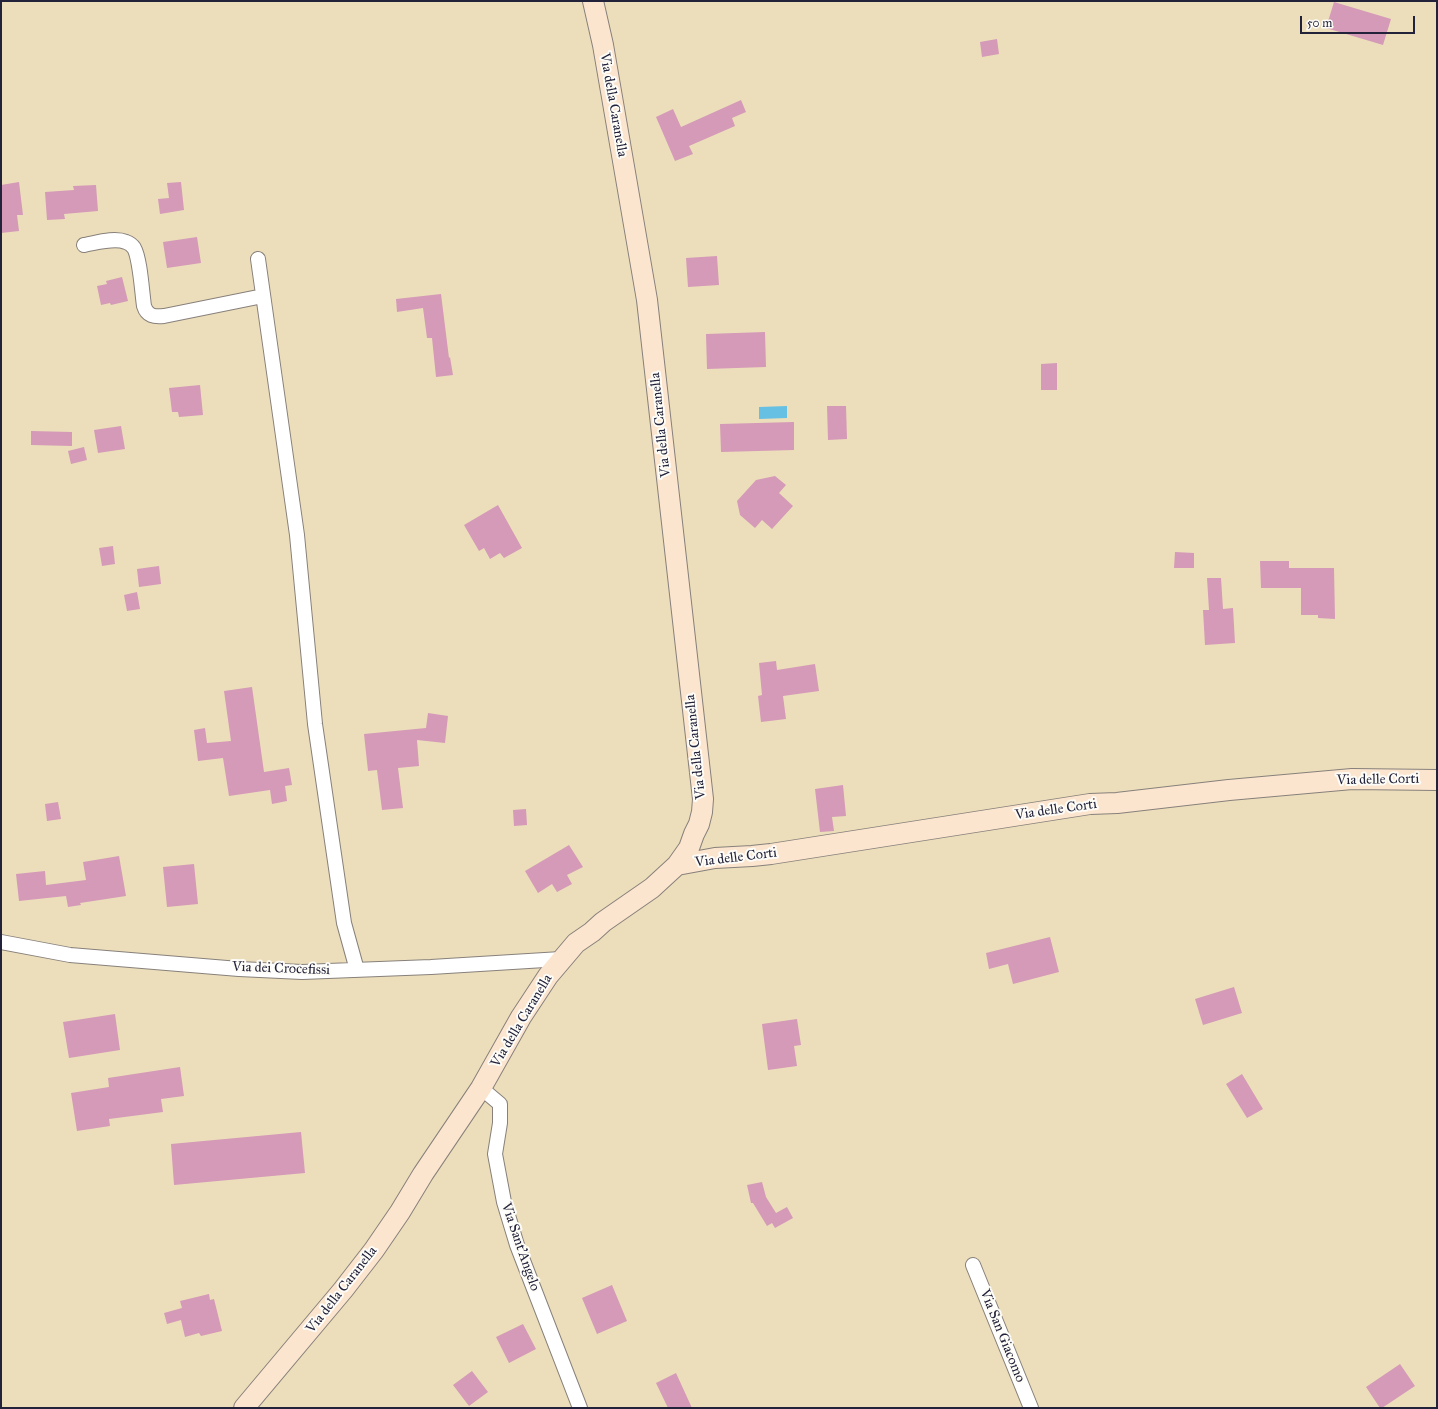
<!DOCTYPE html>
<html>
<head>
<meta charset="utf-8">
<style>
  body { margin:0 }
  #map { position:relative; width:1438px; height:1409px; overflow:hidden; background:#ecdebb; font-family:"IM FELL Great Primer",serif }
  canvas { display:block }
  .frame { position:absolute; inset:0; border:2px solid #22223b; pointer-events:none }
  .scale { position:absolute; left:1300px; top:16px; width:115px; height:18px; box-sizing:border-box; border:2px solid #22223b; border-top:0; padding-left:5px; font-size:12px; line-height:14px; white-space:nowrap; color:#22223b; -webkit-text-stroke:3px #fdfcf7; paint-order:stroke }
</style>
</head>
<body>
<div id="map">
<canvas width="1438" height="1409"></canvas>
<div class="frame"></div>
<div class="scale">50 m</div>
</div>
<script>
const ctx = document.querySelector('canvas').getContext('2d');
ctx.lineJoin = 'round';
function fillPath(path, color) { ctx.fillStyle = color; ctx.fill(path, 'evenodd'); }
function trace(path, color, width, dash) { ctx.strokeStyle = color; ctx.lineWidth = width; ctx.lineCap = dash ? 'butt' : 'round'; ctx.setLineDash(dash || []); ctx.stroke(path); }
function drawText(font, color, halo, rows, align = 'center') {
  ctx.font = font + ' "IM FELL Great Primer",serif'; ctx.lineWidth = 4; ctx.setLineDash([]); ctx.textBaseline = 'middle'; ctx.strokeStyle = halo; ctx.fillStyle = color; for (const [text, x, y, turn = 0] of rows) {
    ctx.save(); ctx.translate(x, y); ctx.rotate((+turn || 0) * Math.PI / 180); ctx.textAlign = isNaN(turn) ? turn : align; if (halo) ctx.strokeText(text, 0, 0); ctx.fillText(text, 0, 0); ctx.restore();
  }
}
fillPath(new Path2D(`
  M787,406V418L759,419V407Z`), '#65c0e3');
fillPath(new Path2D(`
  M1334,2L1391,19L1383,45L1326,28Z
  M997,39L999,54L982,57L980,42Z
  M741,100L746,112L732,118L735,126L689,146L693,154L675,161L656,117L673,109L681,127Z
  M19,182L23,215H17L19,231L1,233V185Z
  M181,182L184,210L160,214L158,199L169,198L167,183Z
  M96,185L98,211L64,214L65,219L47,220L45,192L74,190L73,186Z
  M197,237L201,263L167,268L163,242Z
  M717,256L719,285L688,287L686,258Z
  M122,277L128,301L111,305L110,303L101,305L97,286L107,284L106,281Z
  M441,294L449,358L450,357L453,375L436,377L432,338H427L423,308L397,312L396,299Z
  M765,332L766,367L707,369L706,334Z
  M1057,363V390H1041V364Z
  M200,385L203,415L179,417L178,412H172L169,388Z
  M827,406H846L847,439L828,440Z
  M794,422V450L721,452L720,424Z
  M121,426L125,449L98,453L94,430Z
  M31,431L72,432V446L31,445Z
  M84,447L87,460L71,464L68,451Z
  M775,476L786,485L779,493L793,506L772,529L762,520L755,528L740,515L737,501L756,480Z
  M498,505L522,548L504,558L500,553L490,559L484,548L479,551L464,525Z
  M113,546L115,564L102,566L99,548Z
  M1175,552L1194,553V568H1174Z
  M1260,561H1289V568H1334L1335,619L1318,618V615H1301V588H1261Z
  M159,566L161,584L139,587L137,569Z
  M1207,578H1221L1223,609L1233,608L1235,643L1205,645L1203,610H1209Z
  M137,592L140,609L127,611L124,595Z
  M776,661L777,670L815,664L819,691L783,696L786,719L761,722L758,696L762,695L759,663Z
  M252,687L264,772L289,768L292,785L285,786L287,801L272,804L270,790L229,796L223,758L198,761L194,730L205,728L207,743L231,741L224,691Z
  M428,713L448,716L445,743L417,740L419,766L398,768L403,808L382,810L377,770L368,771L364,734L426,728Z
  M843,785L846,816L832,817L834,831L820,832L815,789Z
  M58,802L61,819L47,821L45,804Z
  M526,809L527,825L514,826L513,810Z
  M569,845L583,867L567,875L572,884L557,892L552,884L538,893L525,871Z
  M119,856L126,896L80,903L81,905L68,907L66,896L19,901L16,874L45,871L46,885L86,880L83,862Z
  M194,864L198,904L167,907L163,867Z
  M1050,937L1059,972L1013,984L1008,964L989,969L986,953Z
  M1234,987L1242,1013L1203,1025L1195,999Z
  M115,1014L120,1050L69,1058L63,1022Z
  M797,1019L801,1045L794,1046L797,1066L768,1070L762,1024Z
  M180,1067L184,1096L161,1099L163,1112L109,1119L110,1126L77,1131L71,1093L109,1087L108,1078Z
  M1242,1074L1263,1109L1247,1118L1226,1084Z
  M301,1132L305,1173L174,1185L171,1144Z
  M762,1182L766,1197L776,1213L787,1207L793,1218L775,1228L772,1223L767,1226L753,1203H751L747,1185Z
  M612,1285L627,1321L597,1334L582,1298Z
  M209,1294L210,1300L214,1299L222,1331L201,1336L199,1333L185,1337L181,1320L167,1324L164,1313L182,1308L180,1301Z
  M523,1324L536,1349L509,1363L496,1337Z
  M1400,1364L1415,1386L1382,1408H1380L1366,1387Z
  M472,1371L488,1392L469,1406L453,1385Z
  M676,1373L692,1408H668L656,1383Z`), '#d49ab7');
const street = new Path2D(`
  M84,245C96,243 114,237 126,242C129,243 132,245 134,248C140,258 142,292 144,306C147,316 154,317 164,316L263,296
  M258,259L297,535L315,724L344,923L357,970
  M1,942L70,955L239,969L302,972L431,967L561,959
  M481,1088L500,1104V1123L495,1154L504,1202L517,1245L580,1408
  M973,1265L1031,1408`);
const secondary = new Path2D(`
  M677,865L715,858L752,856L771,854L1090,804L1117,803L1229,790L1352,779L1437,780
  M244,1408L343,1290L374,1250L400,1212L423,1174L481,1088L521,1017L548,976L576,943L592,932L603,922L652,888L677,865L689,848L694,834L699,824L702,812L703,799L647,300L603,45L593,1`);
trace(street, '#87807b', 16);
trace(secondary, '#87807b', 22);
trace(street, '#fff', 14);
trace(secondary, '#fce5cf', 20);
drawText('14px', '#22223b', '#fdfcf7', [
  ["Via della Caranella",613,105,80],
  ["Via della Caranella",661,425,-96],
  ["Via della Caranella",696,747,-96],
  ["Via delle Corti",1378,780,-1],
  ["Via delle Corti",1056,810,-8],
  ["Via delle Corti",736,858,-7],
  ["Via dei Crocefissi",281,969,2],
  ["Via della Caranella",522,1021,-59],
  ["Via Sant'Angelo",520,1247,71],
  ["Via della Caranella",342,1290,-52],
  ["Via San Giacomo",1002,1336,68]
]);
</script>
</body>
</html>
